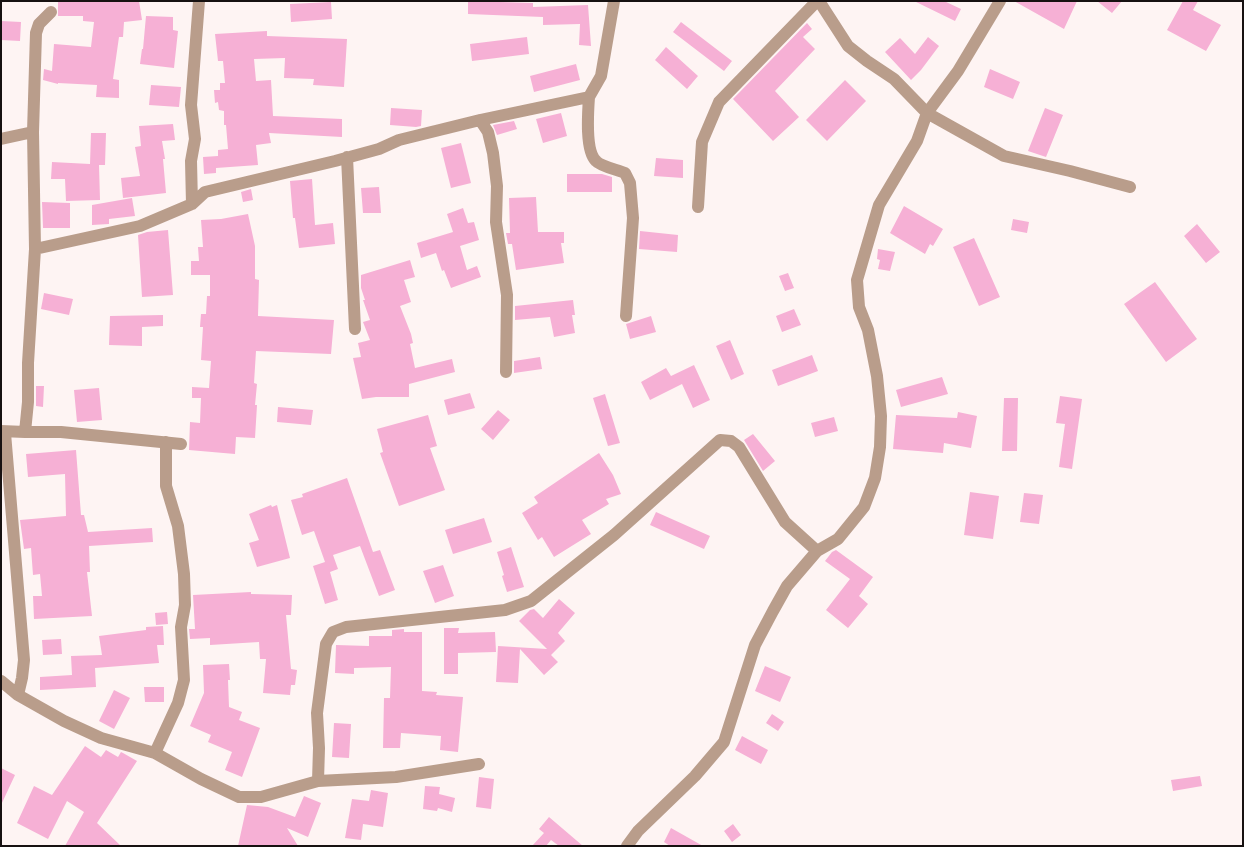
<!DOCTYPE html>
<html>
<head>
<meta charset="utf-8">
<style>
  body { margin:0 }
  #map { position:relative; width:1244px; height:847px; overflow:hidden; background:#fef4f3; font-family:Ubuntu,sans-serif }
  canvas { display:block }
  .frame { position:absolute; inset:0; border:2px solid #171111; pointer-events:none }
</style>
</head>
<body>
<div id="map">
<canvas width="1244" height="847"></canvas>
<div class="frame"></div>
</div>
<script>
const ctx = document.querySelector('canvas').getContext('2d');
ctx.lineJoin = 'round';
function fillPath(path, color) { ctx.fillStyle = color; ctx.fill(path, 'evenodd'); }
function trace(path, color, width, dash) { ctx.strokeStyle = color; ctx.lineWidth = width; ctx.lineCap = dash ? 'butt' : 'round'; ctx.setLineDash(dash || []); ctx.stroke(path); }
fillPath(new Path2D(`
  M58,1H139L142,20L124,22L123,37H119L113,79L119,80V98L96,97L97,85L58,83V84L43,80L44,69L52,71L54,44L91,47L94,22L83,21V16H58Z
  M468,1L533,3V7L588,5L591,46L579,45L580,24L543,25V17L468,14Z
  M914,1H944L961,9L955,21Z
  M1014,1H1077L1064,29Z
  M1097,1H1122L1112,13Z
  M1183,1H1198L1193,10L1221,25L1206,51L1167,30Z
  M331,2L332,19L291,22L290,4Z
  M146,16L173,17V30L178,31L174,68L140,64L142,49H143Z
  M1,21L21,22L20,41L1,40Z
  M681,22L732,61L724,71L673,32Z
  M807,23L812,29L803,37L815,49L775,91L799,117L773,141L733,99Z
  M267,31V36L347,39L344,87L313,85L314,79L284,78L285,58L254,59L256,81L271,80L273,116L342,119V137L269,133L271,143L256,145L258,165L216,168V173L204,174L203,157L218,156V150L228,149L226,125H224V111L219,110L218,102L215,103L214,90H220V83H225L223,61H218L215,34Z
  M527,37L529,54L472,61L470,44Z
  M928,37L939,46L921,70L911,80L885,52L900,38L915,54Z
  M666,47L698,76L687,89L655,60Z
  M576,64L580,80L534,92L530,76Z
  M990,69L1020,82L1013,99L984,87Z
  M845,80L866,101L827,141L806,120Z
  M151,85L181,87L179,107L149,105Z
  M391,108L422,110L421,126L416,127L390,125Z
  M1045,108L1063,115L1046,157L1028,151Z
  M561,113L567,136L543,143L536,119Z
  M514,121L517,129L497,135L493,125Z
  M173,124L175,140L162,141L165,159H163L166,193L123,198L121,178L140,176L135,147L141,146L139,126Z
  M91,133H106L105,165H99L100,200L66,201L65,179H51L52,162L90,164Z
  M461,143L471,183L451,188L441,148Z
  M656,158L683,160V178L654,176Z
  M567,174H602L612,177V192H567Z
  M312,179L315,225L333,223L335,244L299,248L295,218H293L290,181Z
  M379,187L381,213H363L361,188Z
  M251,189L253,200L243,202L241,192Z
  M536,197L538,232H564V243H561L564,263L516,270L512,244H508L506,233H510L509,198Z
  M132,198L135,216L109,219V224L92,225V205Z
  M42,202L70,203V228H43Z
  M904,206L943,229L933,246L930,244L925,254L890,233Z
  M463,208L468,223L474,222L479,240L460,246L467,270L477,266L481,277L451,288L444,270L442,271L436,253L421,258L417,243L453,232L447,214Z
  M248,214L255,246V279L259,280L258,316L334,320L331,354L256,351L254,383L257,384L255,405H257L255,438L236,437L235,454L189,450L190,422L200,423L201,398H192V387L209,388L211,361L201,360L203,327H200L201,314H206L207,296H210V275H191V261H199L198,247H203L201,220L221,219Z
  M1013,219L1029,222L1027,233L1011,230Z
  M1197,224L1220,252L1206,263L1184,236Z
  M168,230L173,295L142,297L138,235L147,232Z
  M640,231L678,235L677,252L639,249Z
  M974,238L1000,297L979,306L953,247Z
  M878,249L895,252L890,271L878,269L880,260L877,259Z
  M410,260L415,277L404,280L411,302L400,306L411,334L413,343L410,344L415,368L452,359L455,372L409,384V397H376L362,399L353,358L361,357L358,343L370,340L363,322L370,320L363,300H365L361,288V275Z
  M788,273L794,288L785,291L779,276Z
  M1155,282L1197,339L1166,362L1124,304Z
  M44,293L73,299L69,315L41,309Z
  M573,300L575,315H572L575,333L554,337L550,317L515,320V306Z
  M794,309L801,325L782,332L776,316Z
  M163,315V326L142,327V346L109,345L110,316Z
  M651,316L656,332L630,339L626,324Z
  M730,340L744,374L731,380L716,346Z
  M812,355L818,371L778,386L772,370Z
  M540,357L542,369L514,373V361Z
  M694,365L710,400L693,408L682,384L650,400L641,382L666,368L671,376Z
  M942,377L948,394L901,407L896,390Z
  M36,386H44L43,407L36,406Z
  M99,388L102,420L77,422L74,390Z
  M470,393L475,408L448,415L444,400Z
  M605,394L620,443L608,446L593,398Z
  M1060,396L1082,399L1072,469L1059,467L1065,424L1056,423Z
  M1004,398H1018L1017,451H1002Z
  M278,407L313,410L311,425L277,422Z
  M498,410L510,420L493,440L481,429Z
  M958,412L977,416L971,448L944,443L943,453L893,449L896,415L957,418Z
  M428,415L437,446L430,448L445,490L399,506L380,453L383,452L377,429Z
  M834,417L838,431L815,437L811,423Z
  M753,434L775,461L763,471L744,440Z
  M76,450L81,515H84L88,532L152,528L153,542L89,546L90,572H87L92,616L34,619L33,596H42L40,574L33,575L31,548L24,549L20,520L66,516L65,474L28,477L26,454Z
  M599,453L613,475L621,494L606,499L609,504L582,520L591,534L554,557L542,537L538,540L522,513L538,503L534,497Z
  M347,478L373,552L380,550L395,590L379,596L360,546L333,555L338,569L330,572L338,600L325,604L313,566L325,562L314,531L302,535L291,500L303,497L302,494Z
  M970,492L999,496L993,539L964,535Z
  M1024,493L1043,495L1039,524L1020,522Z
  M271,505L272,507L277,505L290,558L257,567L249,543L259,540L249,514Z
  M656,512L710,536L704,549L650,525Z
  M484,518L492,542L453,554L445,530Z
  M511,547L524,587L507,592L502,576L504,575L497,552Z
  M836,550L873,577L859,596L868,604L848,628L826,610L850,579L825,561L832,552Z
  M443,565L454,596L435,603L423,571Z
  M251,592V594L292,595L291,615H286L291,669L297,670L295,685H291L290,695L263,693L266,659H260L259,642L210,645V638L190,639L189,629H195L193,595Z
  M559,599L575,613L558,633L565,641L551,655L558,662L544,675L520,649L518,683L496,682L498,646L547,649L519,621L530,610L534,609L543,618Z
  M167,612L168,624L156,625L155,613Z
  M163,626L164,645H157L159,663L95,668L96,687L40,690V677L72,675L71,656L102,655L99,636L146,630V627Z
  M444,628H459L458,633L495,632L496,652L458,653V674H444Z
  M404,629V632H422V691L437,692L436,695L463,697L458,752L440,750L441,736L401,733L400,748H383L384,698H390L391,667L354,668V674L335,673L336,645L369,646V636H392V630Z
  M61,639L62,654L43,655L42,640Z
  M229,664L230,680H228L229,707L242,712L239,720L260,728L242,777L225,770L232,752L208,742L211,735L190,726L204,693L203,665Z
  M765,666L791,677L780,702L755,691Z
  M144,687H164V702H145Z
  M114,690L130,698L114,729L99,721Z
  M772,714L784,722L778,731L766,723Z
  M334,723L351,724L349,758L332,757Z
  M742,736L768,750L761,764L735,750Z
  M85,746L101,757L106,750L118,757L121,752L123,753L137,761L97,823L121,846H65L84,812L67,801L48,839L17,823L34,786L52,795Z
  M1,768L15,775L1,805Z
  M1200,776L1202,786L1173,791L1171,780Z
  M479,777L494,779L491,809L476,807Z
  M425,786L440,787L439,794L455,798L452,812L438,808L437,811L423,809Z
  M371,790L388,793L383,827L363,824L361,840L345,838L352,799L369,801Z
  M304,796L321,803L308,837L287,828L298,846H238L247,805L268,807L295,817Z
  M549,817L583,846H559L551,840L546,846H532L544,833L539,829Z
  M733,824L741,835L732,842L724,831Z
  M671,828L703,846H670L664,842Z`), '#f6b0d5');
trace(new Path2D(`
  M1000,1L958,71L927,113L1004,156L1070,171L1130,187
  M589,97C588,112 585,151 596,161C600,166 618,170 625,173L630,183L633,218L626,316
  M480,120L488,132L493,153L497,186L496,222L507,295L506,372
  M33,132L35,249
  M1,139L33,132L36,33L39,24L51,12
  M347,157L355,329
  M192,204L191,161L195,139L191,105L199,1
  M698,207L702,142L719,102L817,1
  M1,431L25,432L28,402V363L35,249L140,226L192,204L205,192L335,161L379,149L399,140L480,120L589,97L601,76L614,1
  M25,432H61L181,444
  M5,433L24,660L22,678L18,695
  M1,681L18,695L64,721L101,738L155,753L201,779L239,797H261L318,781L396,777L479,764
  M155,753L178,703L184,680L181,627L185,605L184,574L178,526L166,486V442
  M318,781L319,748L317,713L326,644L333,632L346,627L505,610L531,601L614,535L720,440L731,441L739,447L785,522L817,551
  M627,846L638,831L695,776L724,742L755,645L773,611L787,586L817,551L838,539L864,507L875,478L880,447L881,416L877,376L868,330L859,307L857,280L879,205L917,141L927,113L894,79L867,61L848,46L819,1`), '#b99d8b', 12);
</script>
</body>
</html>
